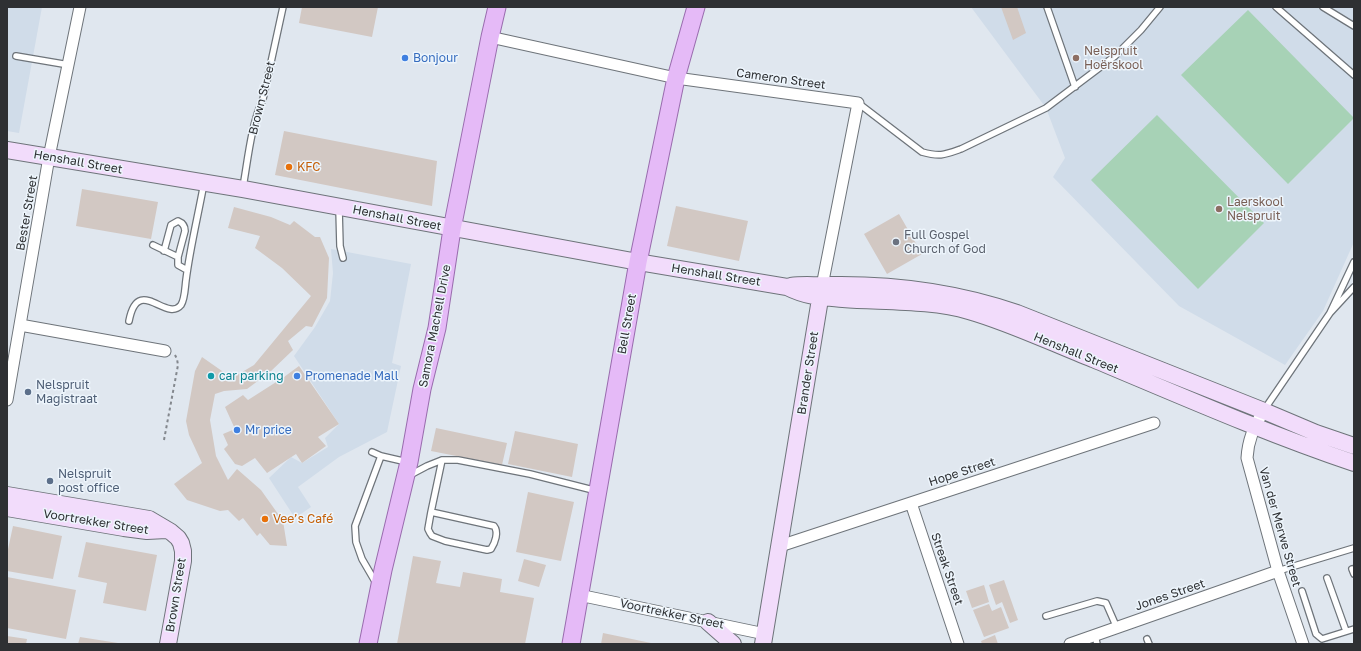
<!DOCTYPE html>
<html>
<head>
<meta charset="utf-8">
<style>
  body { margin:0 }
  #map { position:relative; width:1361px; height:651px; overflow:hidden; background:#e0e7ef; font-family:"Golos Text",sans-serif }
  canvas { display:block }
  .frame { position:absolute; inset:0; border:8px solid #2e3033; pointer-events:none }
</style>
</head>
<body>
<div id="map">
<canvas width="1361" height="651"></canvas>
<div class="frame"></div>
</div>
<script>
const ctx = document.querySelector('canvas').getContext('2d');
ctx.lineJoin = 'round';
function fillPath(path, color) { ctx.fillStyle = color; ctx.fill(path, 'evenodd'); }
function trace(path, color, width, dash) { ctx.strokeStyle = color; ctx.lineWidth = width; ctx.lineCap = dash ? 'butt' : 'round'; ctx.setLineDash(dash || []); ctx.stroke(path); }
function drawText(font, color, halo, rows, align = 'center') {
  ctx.font = font + ' "Golos Text",sans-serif'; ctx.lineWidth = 3; ctx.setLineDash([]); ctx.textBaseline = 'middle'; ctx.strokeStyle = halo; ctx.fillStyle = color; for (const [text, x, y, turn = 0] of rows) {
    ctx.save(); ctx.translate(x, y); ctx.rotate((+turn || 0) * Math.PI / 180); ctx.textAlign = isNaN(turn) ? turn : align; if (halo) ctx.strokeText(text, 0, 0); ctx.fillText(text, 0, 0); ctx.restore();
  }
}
fillPath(new Path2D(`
  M7,7H42L19,133L7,131Z
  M971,7H1354V242L1323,311L1285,365L1179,306L1053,177L1065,158L1046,108Z
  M331,249L411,264L392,363L401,366L387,432L339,457L298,487L311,507L295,518L269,478L291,457L302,463L328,447L325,438L339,424L294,356L315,327L330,301L333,273Z`), '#d0dce9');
fillPath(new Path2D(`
  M1248,10L1354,118L1288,184L1181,75Z
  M1157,115L1264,223L1198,289L1091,180Z`), '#a7d2b6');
fillPath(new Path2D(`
  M302,7H378L372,37L299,23Z
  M1001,7H1017L1026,33L1013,40Z
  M284,131L437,161L432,206L275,175Z
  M82,189L158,202L151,239L76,226Z
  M676,206L748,221L739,261L667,246Z
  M234,207L271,217L290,225L294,221L315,237H320L329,258L327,298L312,327L306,326L288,341L293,350L270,372L247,389L224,391L215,394L210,420L216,456L228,480L237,469L261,490L283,521L287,546L270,545L260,533L257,536L243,518L239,521L228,510L220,511L187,500L174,484L202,463L189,435L186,421L195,371L202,357L232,378L254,365L311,296L282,268L255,248L260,236L228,228Z
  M899,214L922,254L887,274L864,234Z
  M299,366L339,424L318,437L326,446L302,463L296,454L267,473L255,458L242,466L235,464L224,449L228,445L223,434L235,429L225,407L243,395L248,400L284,377Z
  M436,428L507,443L502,465L431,451Z
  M515,431L578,444L572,477L508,464Z
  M528,492L574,502L561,561L516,552Z
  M13,526L62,536L53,579L7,571V554Z
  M86,542L157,555L146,611L103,603L107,583L78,577Z
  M413,556L441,561L436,583L460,587L463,572L502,579L500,592L534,598L525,644H397Z
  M524,559L546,565L539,587L518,581Z
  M7,577L76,590L66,639L7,628Z
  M1004,580L1018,620L1010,623L1002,602L996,605L989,585Z
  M984,585L989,602L972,608L966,591Z
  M989,604L992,611L1001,607L1009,628L984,637L973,610Z
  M603,633L651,643V644H601Z
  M995,635L998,644H982L981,641Z
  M7,636L27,639L26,644H7Z
  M80,637L118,643V644H78Z`), '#d2c8c3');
const lane = new Path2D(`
  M1047,7L1075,87
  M1276,7L1354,75
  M1323,7L1354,26
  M16,56L69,65
  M858,103L922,152C940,157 944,155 961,149L1046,108L1115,56L1141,30L1160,7
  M243,187C248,159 251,125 263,99L283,7
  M339,209L340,246L343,258
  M153,245L178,257V265L187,270
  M164,251L171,225L178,221C183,223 185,226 185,231L178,257
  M1354,262L1330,313L1354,287
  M129,321C138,274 166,323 181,305C185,299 185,287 186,280C190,248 198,216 204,183
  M1264,410L1330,313
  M372,452L381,456L407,462
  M410,475L427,466L442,460H458L530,474L597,491
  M431,512L494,526C499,532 495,543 491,549L487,550L445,541L432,536L430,533L428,529L431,512L442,460
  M1352,569L1354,574
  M1278,571L1354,548
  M1327,578L1346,631
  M376,583L362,559L356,542L355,526L381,456
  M1302,591L1316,634L1322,639L1354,629
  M1046,616L1097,601L1106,603L1117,628
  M1095,635L1097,644
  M1147,639L1149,644`);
const street = new Path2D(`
  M490,37L676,78L858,103L822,286
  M20,325L165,351
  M7,400L49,157L80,7
  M1264,411C1254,425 1248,441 1247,458L1278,571L1303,644
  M911,503L958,644
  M780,546L1154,423
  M579,595L765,634
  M1070,644L1278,571`);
const secondary = new Path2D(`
  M7,150L243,189L638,262L787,287C807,297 821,297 843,299C882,302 932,300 969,311C1011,323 1052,343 1093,359C1179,395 1265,433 1354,463
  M791,286C804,284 817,286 831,285C895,284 956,292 1017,313L1264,411L1316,433L1354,446
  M7,495L149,519L171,532L178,538L181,543L183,551V561L168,644
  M7,508L124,528L147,531L166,530
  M708,622L733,644
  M763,644L822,287`);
const primary = new Path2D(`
  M368,644L383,570L409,462L422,389L437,328L452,229L490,37L497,7
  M571,644L638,262L676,78L696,7`);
trace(lane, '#6e747a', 8);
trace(street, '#6e747a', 13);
trace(secondary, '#6e747a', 18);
trace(primary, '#996cae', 19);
trace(new Path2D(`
  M164,440L178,365L177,359L175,355`), '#83878d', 2, [3, 3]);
trace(lane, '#fff', 5.5);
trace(street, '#fff', 11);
trace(secondary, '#f2dcfb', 16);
trace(primary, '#e5baf7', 17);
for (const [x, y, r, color] of [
  [405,58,4,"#3f7fe0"],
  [1076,58,4,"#8d6e63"],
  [289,167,4,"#e8710a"],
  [1219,209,4,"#8d6e63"],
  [896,242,4,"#6b7280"],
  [211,376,4,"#0f9aa8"],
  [297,376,4,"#3f7fe0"],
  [28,392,4,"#5c6f8a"],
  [237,430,4,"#3f7fe0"],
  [50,481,4,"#5c6f8a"],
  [265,519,4,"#e8710a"]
]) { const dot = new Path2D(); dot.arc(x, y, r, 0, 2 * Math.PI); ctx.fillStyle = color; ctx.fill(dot); trace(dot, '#edf5fc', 1.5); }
drawText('12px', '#785e54', '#edf5fc', [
  ["Nelspruit",1084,51],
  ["Hoërskool",1084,65],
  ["Laerskool",1227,202],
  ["Nelspruit",1227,216]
], 'left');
drawText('12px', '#366cbe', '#edf5fc', [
  ["Bonjour",413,58],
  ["Promenade Mall",305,376],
  ["Mr price",245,430]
], 'left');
drawText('12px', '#2e3033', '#edf5fc', [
  ["Cameron Street",781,79,8],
  ["Brown Street",262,98,-76],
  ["Henshall Street",78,162,10],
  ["Bester Street",27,213,-80],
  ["Henshall Street",397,218,11],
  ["Henshall Street",716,275,9],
  ["Bell Street",627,324,-80],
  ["Samora Machell Drive",435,326,-79],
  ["Henshall Street",1076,353,22],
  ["Brander Street",808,373,-81],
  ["Hope Street",962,472,-18],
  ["Voortrekker Street",96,522,9],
  ["Van der Merwe Street",1280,527,74],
  ["Streak Street",947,569,71],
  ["Brown Street",176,595,-81],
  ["Jones Street",1170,595,-19],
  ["Voortrekker Street",672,614,12]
]);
drawText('12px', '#c56008', '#edf5fc', [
  ["KFC",297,167],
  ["Vee’s Café",273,519]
], 'left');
drawText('12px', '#5b616d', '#edf5fc', [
  ["Full Gospel",904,235],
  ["Church of God",904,249]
], 'left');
drawText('12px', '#0d838f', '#edf5fc', [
  ["car parking",219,376]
], 'left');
drawText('12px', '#4e5e75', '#edf5fc', [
  ["Nelspruit",36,385],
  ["Magistraat",36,399],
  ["Nelspruit",58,474],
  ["post office",58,488]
], 'left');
</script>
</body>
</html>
